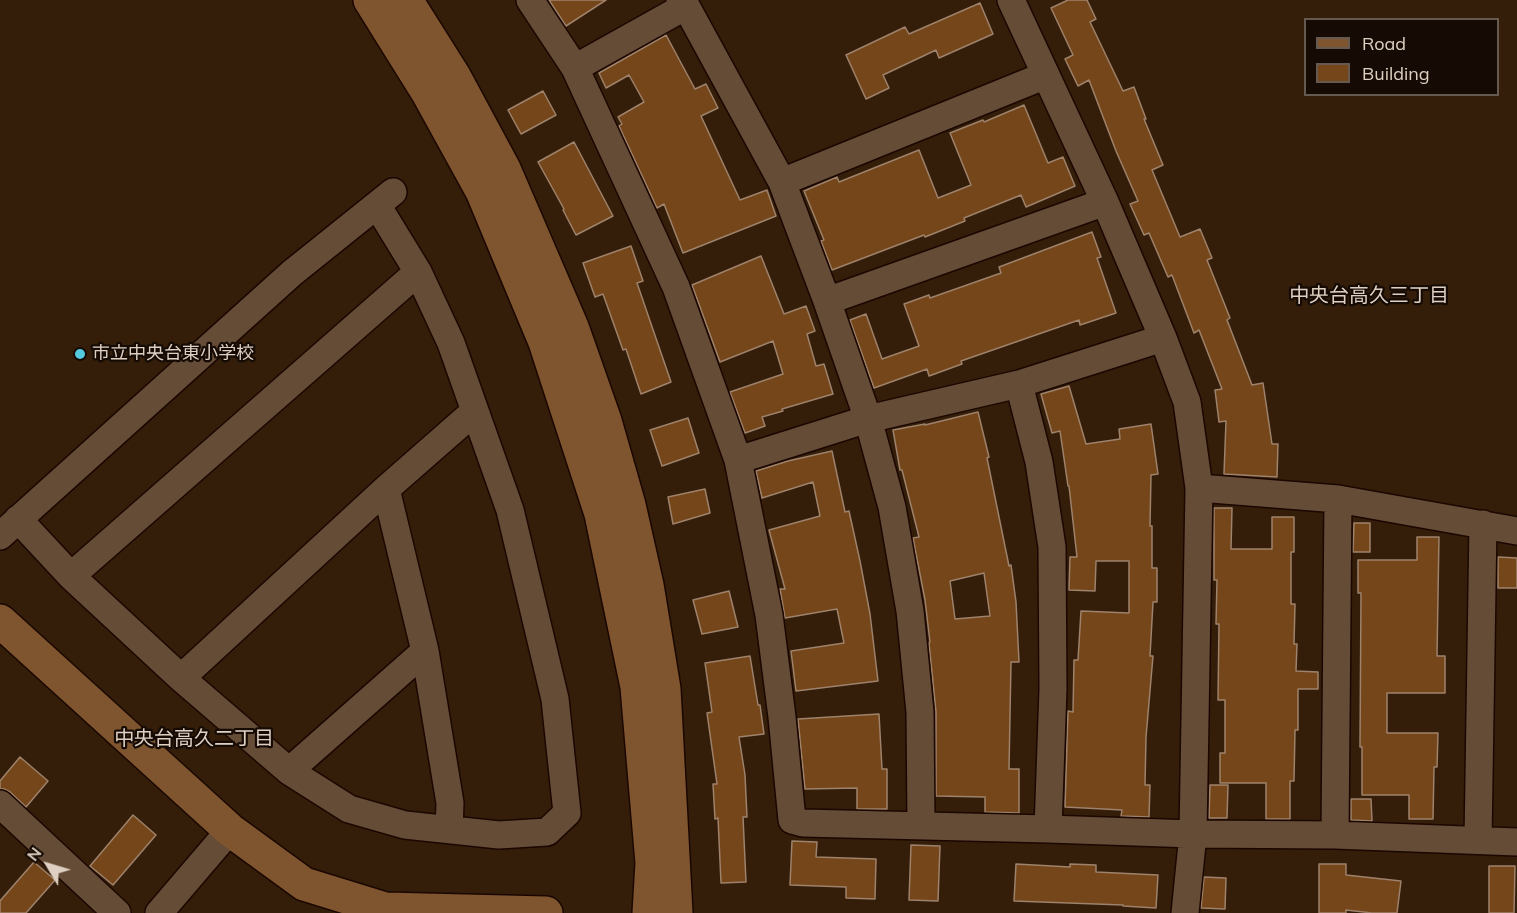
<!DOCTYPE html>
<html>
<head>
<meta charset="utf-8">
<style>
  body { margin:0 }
  #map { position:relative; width:1517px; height:913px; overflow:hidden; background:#341e09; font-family:Mulish,sans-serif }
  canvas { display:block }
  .legend { position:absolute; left:1304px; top:18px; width:195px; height:78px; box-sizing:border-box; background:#150b04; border:2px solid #655950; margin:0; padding:8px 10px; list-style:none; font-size:18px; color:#decfc2 }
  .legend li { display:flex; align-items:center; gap:12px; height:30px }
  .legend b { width:30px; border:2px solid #655950 }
  .north { position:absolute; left:18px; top:835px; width:60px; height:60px; -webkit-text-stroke:4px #150b04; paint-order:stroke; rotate:308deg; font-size:16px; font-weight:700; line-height:24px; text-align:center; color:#decfc2 }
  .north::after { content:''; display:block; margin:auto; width:21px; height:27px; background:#decfc2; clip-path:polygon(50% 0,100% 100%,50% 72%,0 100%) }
</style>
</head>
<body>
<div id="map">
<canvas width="1517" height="913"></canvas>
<ul class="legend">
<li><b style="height:8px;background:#7e552e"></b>Road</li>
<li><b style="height:16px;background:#74461a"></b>Building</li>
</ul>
<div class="north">N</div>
</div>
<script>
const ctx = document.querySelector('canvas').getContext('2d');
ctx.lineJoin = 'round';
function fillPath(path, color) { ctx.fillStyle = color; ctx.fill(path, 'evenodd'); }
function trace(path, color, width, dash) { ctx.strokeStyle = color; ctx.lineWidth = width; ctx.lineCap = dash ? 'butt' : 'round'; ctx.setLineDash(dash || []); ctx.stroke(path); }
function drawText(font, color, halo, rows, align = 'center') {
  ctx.font = font + ' Mulish,"Noto Sans JP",sans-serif'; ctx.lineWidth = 4.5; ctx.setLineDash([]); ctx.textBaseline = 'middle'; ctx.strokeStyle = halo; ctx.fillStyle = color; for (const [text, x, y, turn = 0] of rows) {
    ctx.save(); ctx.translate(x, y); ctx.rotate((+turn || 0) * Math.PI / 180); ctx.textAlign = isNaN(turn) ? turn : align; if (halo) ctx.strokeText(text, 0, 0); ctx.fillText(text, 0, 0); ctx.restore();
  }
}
const building = new Path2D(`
  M549,0H606L566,26Z
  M1068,0H1087L1096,19L1090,22L1123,91L1134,87L1146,119H1144L1163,165L1152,170L1180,237L1200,229L1212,258L1207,260L1230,318L1227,320L1252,385L1263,383L1272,444H1278L1277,477L1224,474L1226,421L1219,422L1215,390L1222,389L1199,330L1194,333L1172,275L1168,277L1149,233L1144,235L1130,204L1138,201L1116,151L1089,80L1078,86L1065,59L1073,55L1051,8Z
  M980,3L993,34L939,58L936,50L883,75L889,88L866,99L846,55L905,27L909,34Z
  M666,35L695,89L706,84L718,108L701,116L740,200L767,190L776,216L683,253L664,204L657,208L619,126L622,124L618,117L644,102L629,75L606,88L599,73Z
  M543,91L556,115L521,134L508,110Z
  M1024,105L1048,163L1063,157L1075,186L1026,207L1021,195L964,218L965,221L925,237L924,235L832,270L821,241L824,240L804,191L837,177L839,182L919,150L938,198L971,185L950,133L983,120L984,122Z
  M574,142L613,216L576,235L563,210L564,209L538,162Z
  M1092,232L1101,257L1097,258L1116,313L1080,325L1079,320L961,361L962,364L929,376L927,369L874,388L850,320L866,314L882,359L919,346L904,304L929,295L930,298L1001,273L999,267Z
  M631,246L643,281L637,283L671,382L641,394L626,349L623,350L603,294L595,297L583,263Z
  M761,256L784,314L806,306L815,331L807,334L816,366L824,364L833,394L782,409L783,411L762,417L765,426L745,433L730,392L783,374L773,341L720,362L692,285Z
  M1069,386L1086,444L1120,439L1119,429L1151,424L1158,474L1151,475L1150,526H1152V568H1157V602H1153L1150,656H1153L1146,737L1145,785H1150L1149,817L1121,816L1122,810L1065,807L1068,711L1073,712L1074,660H1078L1081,611L1129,613V561H1096L1095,591L1069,590L1070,557H1077L1069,486H1068L1060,431L1052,433L1041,394Z
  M978,412L989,457L987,458L1009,566L1011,565L1016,602L1019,662H1011L1009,769H1019V813L985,812V797L936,796V712L929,643L930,642L925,600L913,538L919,537L902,470H900L893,430L925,424V425ZM984,573L990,616L955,619L950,581Z
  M688,418L699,453L662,466L650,430Z
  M832,451L845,512L849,511L860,561L870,614L878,681L796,691L791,651L844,643L837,609L785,618L780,589H785L769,530L820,516L813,482L762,498L756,471L788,461Z
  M705,489L710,513L673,524L668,497Z
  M1214,508H1232L1231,549H1272V517H1294V552H1291V604H1295L1294,644H1297L1296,671L1318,672V689H1298V730H1295L1294,781H1290V819H1266V783H1220V753H1225V700H1218L1219,624H1216L1217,580H1214Z
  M1354,523H1370V552H1353Z
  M1417,537H1439L1437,656H1445V693H1387V733H1438L1437,767H1434L1433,819H1409V795H1362V747H1360L1361,593H1358V560H1417Z
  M1498,557L1517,558V588H1498Z
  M729,591L738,627L702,634L693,600Z
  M750,656L758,705H760L764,734L739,737L745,775L747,817H743L746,882L721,883L718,818L715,819L713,784H717L707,713L712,712L705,663Z
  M879,714L882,769H887V809H857V788L805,789L798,719Z
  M20,757L48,781L26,807L10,792L4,789H0V781Z
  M1210,785H1228L1227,818H1209Z
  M1351,799H1371L1372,821L1351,820Z
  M133,815L156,835L113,885L90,866Z
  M792,841L817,842L816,857L876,859L875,899L846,898V887L790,885Z
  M911,845L940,846L938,901L909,900Z
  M34,862L55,880L26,913H0V901Z
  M1016,864L1070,867V864L1096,865V872L1158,875L1156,908L1123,906V905L1014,901Z
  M1319,864H1346V875L1401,881L1397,913H1372L1346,910V913H1319Z
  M1489,866H1515L1514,913H1489Z
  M1204,877L1226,878L1225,909L1201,908Z`);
fillPath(building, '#74461a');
trace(building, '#9e826b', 1.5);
const street = new Path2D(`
  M530,0L575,68L676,287L738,460L769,615L782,717L792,820L803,823L1048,829L1193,834L1335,835L1517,842
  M680,0L686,6L782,182L827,301L868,419L892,507L910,611L920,712L921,825
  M1011,0L1105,202L1163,338L1187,402L1199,488L1193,834L1185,913
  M575,68L686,6
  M782,182L1046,75
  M827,301L1105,202
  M1019,384L1039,462L1052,547L1053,689L1048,829
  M738,460L868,419L1019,384L1163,338
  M1199,488L1338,499L1517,531
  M386,489L425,651L450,803L449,829
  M18,519L71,576L181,678L289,771L349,809L405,825L499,835L547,832L567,813L555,699L510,510L451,343L418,272L377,205
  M0,536L292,273L393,192
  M71,576L418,272
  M181,678L386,489L475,411
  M289,771L425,651
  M0,804L117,913
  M1335,835L1338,499
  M1478,840L1483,524
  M159,913L230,830`);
const secondary = new Path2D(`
  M370,0L428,93L482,191L545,342L601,514L637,687L652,863L649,913
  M406,0L454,76L504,169L572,327L605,421L629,505L647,585L664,689L676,913
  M0,621L230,830L304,884L385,909L546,913`);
trace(street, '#1b0700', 30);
trace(secondary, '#1b0700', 36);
trace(street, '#654c37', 27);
trace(secondary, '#7e552e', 33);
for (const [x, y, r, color] of [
  [80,354,6,"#54cade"]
]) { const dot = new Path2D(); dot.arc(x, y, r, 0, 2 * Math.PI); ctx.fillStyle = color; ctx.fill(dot); trace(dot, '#150b04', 2); }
drawText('18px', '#decfc2', '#150b04', [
  ["市立中央台東小学校",92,354]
], 'left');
drawText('20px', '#decfc2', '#150b04', [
  ["中央台高久三丁目",1369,296],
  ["中央台高久二丁目",194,739]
]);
</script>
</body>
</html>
